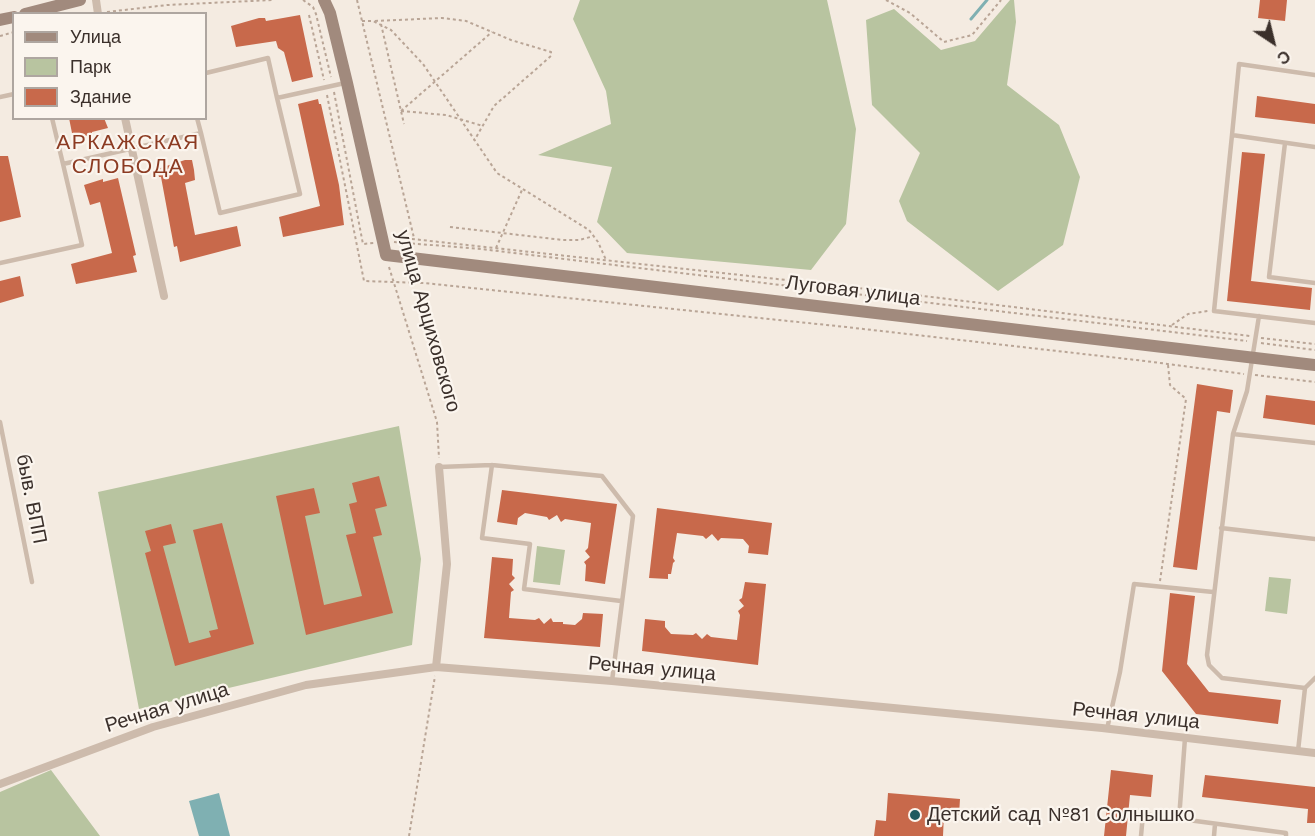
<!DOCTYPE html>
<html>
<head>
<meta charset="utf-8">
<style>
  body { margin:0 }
  #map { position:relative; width:1315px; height:836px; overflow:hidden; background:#f4ebe1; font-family:"Work Sans",sans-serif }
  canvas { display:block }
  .legend { position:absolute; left:12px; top:12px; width:195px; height:108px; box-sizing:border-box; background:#fbf5ee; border:2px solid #aea6a0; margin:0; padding:8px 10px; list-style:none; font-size:18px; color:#3b302b }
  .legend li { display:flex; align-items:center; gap:12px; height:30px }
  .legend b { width:30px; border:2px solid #aea6a0 }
  .north { position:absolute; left:1243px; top:12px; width:60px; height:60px; -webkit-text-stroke:4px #fbf5ee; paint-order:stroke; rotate:145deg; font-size:16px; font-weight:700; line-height:24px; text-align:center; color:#3b302b }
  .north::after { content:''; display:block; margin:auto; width:21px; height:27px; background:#3b302b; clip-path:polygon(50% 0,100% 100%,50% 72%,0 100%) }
</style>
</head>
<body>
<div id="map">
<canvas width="1315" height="836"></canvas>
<ul class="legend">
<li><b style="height:8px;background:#a18a7d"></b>Улица</li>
<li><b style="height:16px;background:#b8c4a0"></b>Парк</li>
<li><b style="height:16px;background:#c8694b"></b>Здание</li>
</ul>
<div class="north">С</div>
</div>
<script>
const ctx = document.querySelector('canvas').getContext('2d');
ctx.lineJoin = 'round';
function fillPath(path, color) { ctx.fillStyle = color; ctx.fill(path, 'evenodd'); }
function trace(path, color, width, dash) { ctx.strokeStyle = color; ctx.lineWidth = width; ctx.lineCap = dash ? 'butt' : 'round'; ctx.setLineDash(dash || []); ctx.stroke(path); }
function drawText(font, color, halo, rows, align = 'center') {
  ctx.font = font + ' "Work Sans",sans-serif'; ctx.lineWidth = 4.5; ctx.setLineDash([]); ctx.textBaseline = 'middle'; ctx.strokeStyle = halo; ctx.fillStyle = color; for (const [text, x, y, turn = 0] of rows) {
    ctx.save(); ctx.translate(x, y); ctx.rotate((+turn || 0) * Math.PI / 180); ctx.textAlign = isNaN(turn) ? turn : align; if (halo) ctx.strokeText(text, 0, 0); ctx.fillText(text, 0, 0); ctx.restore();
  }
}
fillPath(new Path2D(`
  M580,0H827L856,129L846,224L811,270L627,253L597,222L612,167L538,155L611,124L606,91L573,19Z
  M1010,0H1014L1016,22L1007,85L1059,125L1080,177L1063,245L998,291L907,221L899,201L920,153L872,105L866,20L894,9L941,50L975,41Z
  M399,426L421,559L412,645L139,709L98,492Z
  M537,546L565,550L560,585L533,582Z
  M1269,577L1291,579L1287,614L1265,611Z
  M51,770L100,836H0V792Z`), '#b8c4a0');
fillPath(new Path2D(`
  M219,793L230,836H199L189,801Z`), '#7fb0b2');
trace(new Path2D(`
  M971,19L987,0`), '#7fb0b2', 3);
fillPath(new Path2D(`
  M1260,0H1287L1285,21L1258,18Z
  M300,15L313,77L292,82L284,52L278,48L276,41L236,47L231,26L259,18H265L266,21Z
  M1257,96L1315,104V124L1255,117Z
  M318,99L319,104H321L339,185L344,225L283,237L279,217L320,206L298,104Z
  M69,118H104L108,128L92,132V135L73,138Z
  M1242,152L1265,154L1251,281L1312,288L1310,310L1227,301Z
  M0,156H8L21,217L0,222Z
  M185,160H192L194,170L195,180L185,183L195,235L237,226L241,246L180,262L177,246L174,247L161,177H159L157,169Z
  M118,178L136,255L133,256L137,272L76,284L71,264L112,253L100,202L90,205L84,185L103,179V182Z
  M20,276L24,296L0,303V281Z
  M1197,384L1233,390L1230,413L1217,411L1197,570L1173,567Z
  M1266,395L1315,401V425L1263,418Z
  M379,476L387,506L375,509L382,535L373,537L393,613L306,635L276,496L314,488L320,513L305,516L324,605L362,596L346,535L356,533L349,504L357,502L352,483Z
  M502,490L617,504L605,584L585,581L586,565L584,562L590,557L585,551L588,548L591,523L565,519L561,522L557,515L549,520L547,517L525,513L518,518L517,525L497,522Z
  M657,508L772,523L768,555L748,553L749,546L743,539L721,538L718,541L712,534L706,539L703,536L677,533L673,558L675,561L673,563L671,574H668V579L649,578Z
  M222,523L254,644L175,666L145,553L151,551L145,531L171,524L176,543L163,546L189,643L211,637L209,631L218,629L193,530Z
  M492,557L513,559L512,575L515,578L509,584L514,590L511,592L509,618L535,620L539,618L544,624L551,618L553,622H563V624L575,625L582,619L583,613L603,614L600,647L484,638Z
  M745,582L766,584L758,665L642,651L645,619L665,621V627L671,634L693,635L696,633L702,639L707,634L711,637L737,640L740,615L738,611L744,606L739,600L742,598Z
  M1170,593L1195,596L1187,664L1209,692L1281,700L1278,724L1196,714L1162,671Z
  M1111,770L1153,775L1151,797L1130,795L1126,836H1104Z
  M1205,775L1315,787V823H1307L1308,809L1202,797Z
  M888,793L960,799L959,815L944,814L943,836H874L876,820L886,821Z`), '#c8694b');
trace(new Path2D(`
  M303,0L313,7L316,14L331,77
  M357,0L414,238
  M886,0L910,13L944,42L972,35L1001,0
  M107,12L167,5L272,0
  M309,15L324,80
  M362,21H373L391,30L423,64L497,173L589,230L598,242L606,260
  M375,21L442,18L466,21L511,40L551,52V56L494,106L474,141
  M381,24L404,124
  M0,36L14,32
  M334,92L362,239L363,244L374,243
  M327,95L364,281L424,283L846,327L1145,361L1244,374
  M401,111L492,32
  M401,111L446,115L483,126
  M450,227L563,240H579L594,236
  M394,237L850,287L1250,336
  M394,242L481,249L1247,341
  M496,248L522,190
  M389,267L437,422L439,458
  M1172,325L1188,314L1208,311
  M1261,338L1315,344
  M1261,343L1315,350
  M1255,375L1315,382
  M1160,581L1186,399L1170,385L1168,365
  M409,836L435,676`), '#b9a596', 2, [3, 3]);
trace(new Path2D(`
  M206,73L268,58L277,98L345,83
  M1315,75L1239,64L1232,135L1315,147
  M0,97L14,94
  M52,118L63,164
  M201,133L220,213L300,194L277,98
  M1232,135L1214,311L1315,323
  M1285,143L1269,277L1315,283
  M0,263L82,245L63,164L201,133L197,118
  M1259,316L1247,391L1233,434L1207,655L1209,665L1222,678L1305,688L1298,751
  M0,422L32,582
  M1233,434L1315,443
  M492,465L482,538L530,544L524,589L621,601
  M439,467L492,465L602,476L633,516L612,681
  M1221,528L1315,539
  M1305,688L1315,678
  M1107,729L1120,672L1134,584L1213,592
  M1179,819L1185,738
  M1141,836L1143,814L1286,833V836
  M1214,836L1215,824`), '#cdbbac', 4.5);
trace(new Path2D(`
  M96,0L98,14
  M125,118L164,296
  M436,667L447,564L439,467
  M0,784L153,727L306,685L436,667L612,681L1102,728L1315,753`), '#cdbbac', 8);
trace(new Path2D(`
  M324,0L330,13L347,83L386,255L1315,365
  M25,14L80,0
  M0,20L14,17`), '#a18a7d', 12);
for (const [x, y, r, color] of [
  [915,815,6,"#1f5a5e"]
]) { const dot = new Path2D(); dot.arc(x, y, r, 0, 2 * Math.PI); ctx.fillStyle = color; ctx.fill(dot); trace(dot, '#fbf5ee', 2); }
drawText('20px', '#3b302b', '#fbf5ee', [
  ["Луговая улица",853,291,7],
  ["улица Арциховского",428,321,74],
  ["быв. ВПП",31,499,79],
  ["Речная улица",652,669,5],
  ["Речная улица",167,708,-17],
  ["Речная улица",1136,716,6]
]);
drawText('20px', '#3b302b', '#fbf5ee', [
  ["Детский сад №81 Солнышко",927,815]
], 'left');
ctx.letterSpacing = '1.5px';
drawText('21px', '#8c3b22', '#fbf5ee', [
  ["АРКАЖСКАЯ",128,143],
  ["СЛОБОДА",128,167]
]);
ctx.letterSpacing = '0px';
</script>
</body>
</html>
